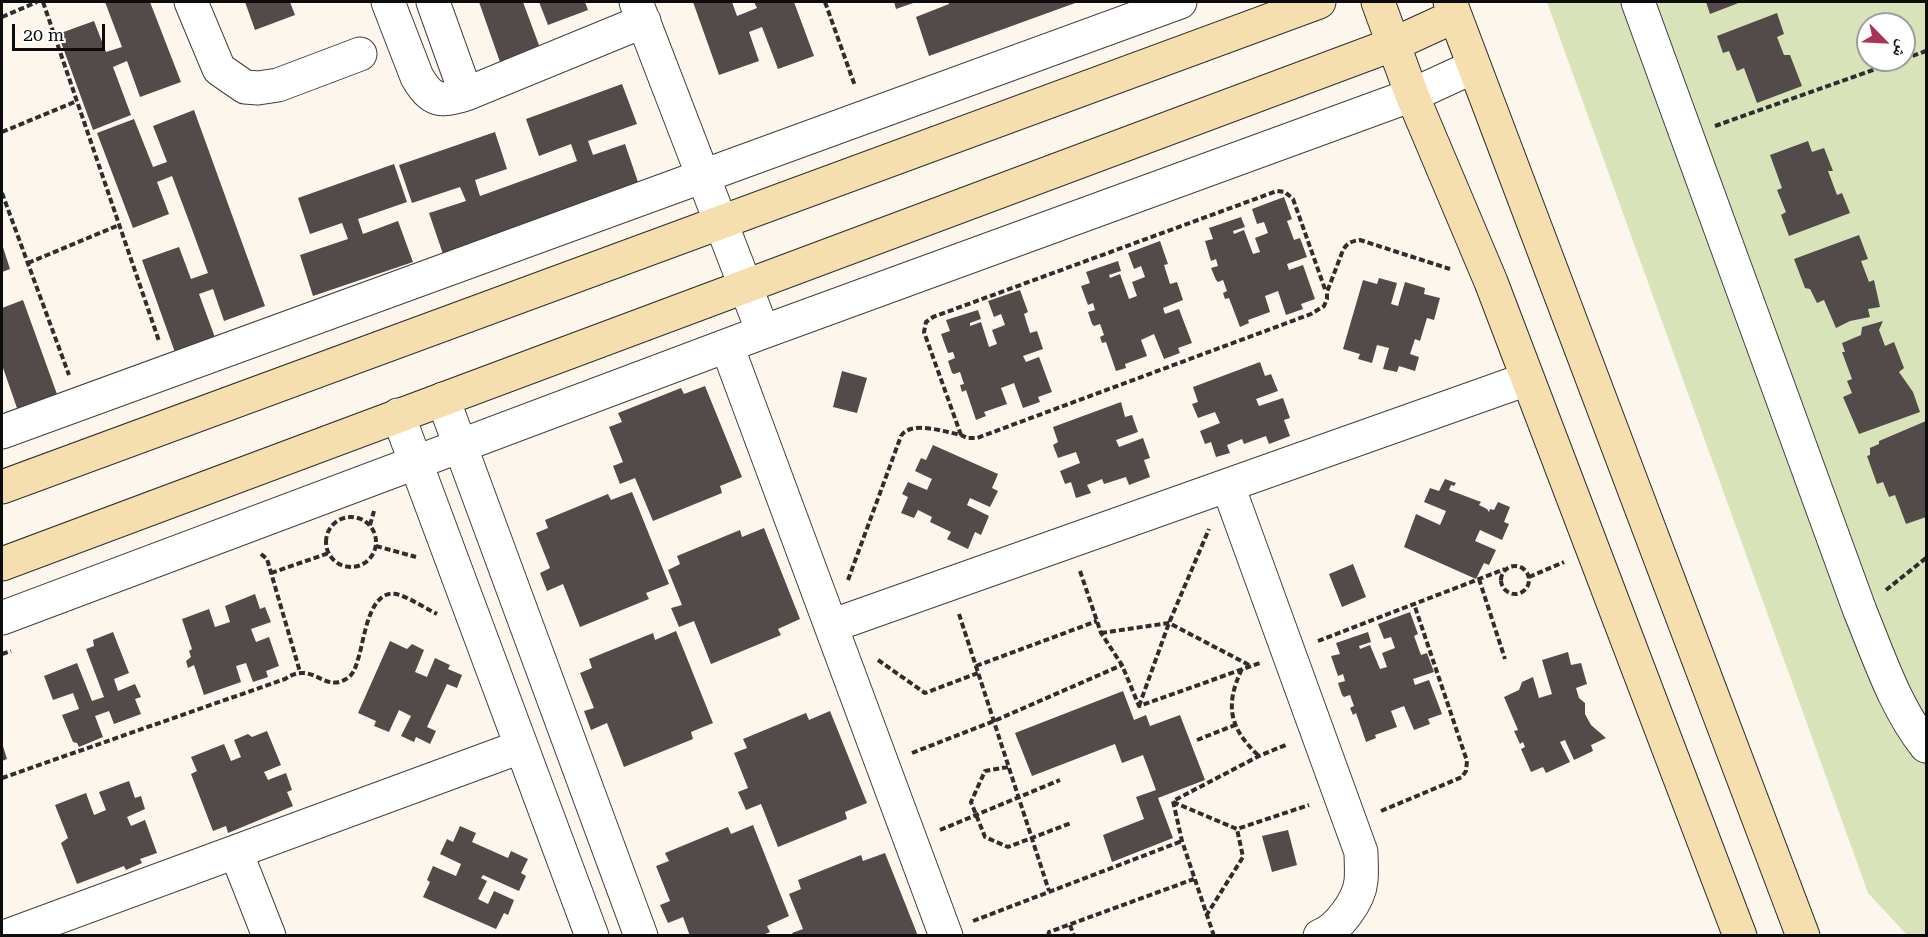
<!DOCTYPE html>
<html>
<head>
<meta charset="utf-8">
<style>
  body { margin:0 }
  #map { position:relative; width:1928px; height:937px; overflow:hidden; background:#fdf6ec; font-family:"Roboto Serif","Noto Naskh Arabic",serif }
  canvas { display:block }
  .frame { position:absolute; inset:0; border:3px solid #0c0c0c; pointer-events:none }
  .north { position:absolute; left:1856px; top:12px; width:60px; height:60px; box-sizing:border-box; background:#fff; border:2px solid #9e9e9e; border-radius:50%; rotate:114deg; font-size:16px; font-weight:700; line-height:24px; text-align:center; color:#0c0c0c }
  .north::after { content:''; display:block; margin:auto; width:21px; height:27px; background:#ab3453; clip-path:polygon(50% 0,100% 100%,50% 72%,0 100%) }
  .scale { position:absolute; left:12px; top:24px; width:93px; height:27px; box-sizing:border-box; border:3px solid #0c0c0c; border-top:0; padding-left:8px; font-size:18px; line-height:21px; white-space:nowrap; color:#0c0c0c; -webkit-text-stroke:4px #fff; paint-order:stroke }
</style>
</head>
<body>
<div id="map">
<canvas width="1928" height="937"></canvas>
<div class="frame"></div>
<div class="north">ش</div>
<div class="scale">20 m</div>
</div>
<script>
const ctx = document.querySelector('canvas').getContext('2d');
ctx.lineJoin = 'round';
function fillPath(path, color) { ctx.fillStyle = color; ctx.fill(path, 'evenodd'); }
function trace(path, color, width, dash) { ctx.strokeStyle = color; ctx.lineWidth = width; ctx.lineCap = dash ? 'butt' : 'round'; ctx.setLineDash(dash || []); ctx.stroke(path); }
fillPath(new Path2D(`
  M1547,2H1926V935H1907L1868,893ZM1868,24H1904V60H1868Z`), '#d8e3ba');
fillPath(new Path2D(`
  M105,2H150L181,82L140,97L127,61L113,67L131,115L93,130L58,34L94,21L106,52L122,47Z
  M245,2H290L295,15L255,30Z
  M479,2H523L540,48L500,62Z
  M539,2H585L588,10L548,25Z
  M693,2H732L737,16L757,8L754,2H794L814,56L778,69L762,27L749,32L759,61L719,75Z
  M894,2H916L896,9Z
  M948,2H1078L929,56L916,17L949,4Z
  M1706,2H1741L1710,14Z
  M1777,13L1784,34L1777,37L1784,55H1790L1802,86L1757,103L1744,68L1737,71L1729,51L1723,53L1717,36Z
  M622,84L637,124L588,141L593,155L625,144L639,185L443,254L429,213L466,201L460,187L412,203L399,165L495,132L507,169L475,180L480,196L577,161L571,144L539,156L526,119Z
  M194,110L265,306L224,321L213,289L199,294L217,343L177,358L142,260L179,247L191,279L208,273L190,224L172,176L157,182L169,214L133,228L97,133L134,119L153,167L167,162L153,126Z
  M1808,141L1812,152L1824,148L1833,171H1828L1837,195L1842,193L1850,213L1789,236L1781,215L1786,212L1777,190L1782,188L1770,155Z
  M394,164L407,202L358,219L363,234L398,221L413,262L313,296L300,255L348,239L342,223L310,234L298,198Z
  M1284,197L1292,219L1287,221L1294,240L1300,238L1307,257L1287,264L1289,270L1303,265L1315,299L1301,304L1303,309L1286,315L1278,291L1265,296L1270,312L1248,320L1249,323L1240,327L1229,298L1225,299L1223,293L1227,291L1223,280L1218,282L1216,280L1211,268L1218,266L1216,259L1211,261L1205,241L1213,239L1209,228L1241,217L1245,227L1233,231L1234,234L1244,230L1253,254L1260,252L1255,238L1268,233L1264,222L1257,224L1252,209Z
  M1859,235L1868,259L1861,261L1869,282L1874,280L1880,307L1868,309L1870,317L1850,321L1836,328L1824,300L1817,303L1810,289L1805,288L1794,259Z
  M1160,241L1168,264L1164,265L1170,284L1177,282L1183,300L1163,308L1165,314L1179,309L1192,343L1178,348L1180,353L1164,359L1154,334L1141,340L1147,356L1125,364L1126,368L1116,371L1106,342L1102,343L1100,337L1104,335L1100,324L1094,326L1092,324L1088,312L1095,310L1093,303L1088,305L1081,286L1090,283L1086,272L1118,261L1121,271L1109,275L1110,278L1120,274L1129,299L1137,296L1132,282L1145,277L1141,266L1134,269L1128,253Z
  M2,244L10,269L2,272Z
  M1379,278L1397,283L1391,304L1398,306L1405,282L1425,288L1424,294L1440,298L1434,320L1427,318L1420,341L1415,339L1410,354L1419,357L1415,371L1399,366L1397,372L1383,369L1389,348L1377,345L1372,363L1358,359L1360,354L1343,349L1363,280L1377,284Z
  M1020,290L1028,312L1024,314L1030,333L1037,331L1043,349L1023,356L1026,362L1039,357L1052,392L1038,397L1040,402L1023,408L1014,383L1001,388L1007,404L984,412L986,416L976,420L966,390L962,392L960,385L964,384L960,372L954,374L952,373L948,361L955,358L953,352L948,353L941,334L950,331L946,320L978,310L981,319L970,323V326L981,322L989,347L997,344L992,330L1005,325L1001,314L994,317L988,301Z
  M23,300L58,397L18,411L2,365V308Z
  M1883,321L1879,330L1885,346L1894,342L1904,368L1899,372L1913,392L1920,412L1859,434L1843,397L1852,393L1847,381L1852,379L1842,352H1845L1842,343L1861,335L1862,327Z
  M1260,362L1265,376L1271,374L1278,391L1256,399L1259,406L1283,398L1290,418L1284,420L1290,436L1269,444L1266,436L1244,444L1242,439L1227,445L1230,453L1216,457L1211,442L1205,444L1200,431L1220,423L1215,412L1198,418L1192,404L1198,402L1193,387Z
  M842,371L867,378L857,413L833,407Z
  M705,386L742,477L720,486L722,493L653,521L635,478L620,484L613,466L623,462L609,427L622,422L618,413L681,388L684,394Z
  M1121,402L1125,417L1132,415L1138,432L1116,440L1119,447L1143,438L1150,458L1144,460L1150,477L1129,485L1126,477L1104,484L1102,479L1087,485L1091,493L1076,498L1071,482L1065,484L1060,471L1080,463L1076,452L1058,458L1053,445L1058,442L1053,427Z
  M1926,421V517L1906,524L1895,495L1889,497L1883,482L1877,484L1867,456L1870,455V448L1879,444V441Z
  M933,445L998,474L992,488L998,491L990,507L970,498L967,505L989,516L981,535L975,532L968,549L947,539L951,532L930,522L932,517L918,510L914,518L901,513L908,497L902,494L908,482L927,490L932,479L915,471L921,458L926,460Z
  M1445,479L1456,483L1454,486L1451,485L1449,490L1481,502L1479,505L1487,509L1489,512L1490,509L1494,510L1498,502L1510,507L1504,522L1509,524L1502,540L1480,530L1475,541L1496,550L1489,565L1484,563L1476,579L1404,547L1416,514L1440,525L1446,511L1424,502L1430,488L1439,491Z
  M632,492L669,584L646,593L649,599L580,627L563,584L547,591L540,573L550,568L536,533L548,528L545,520L608,494L611,500Z
  M764,528L800,619L778,629L781,635L711,664L694,621L679,627L671,608L682,605L668,570L680,564L677,556L740,530L742,537Z
  M1353,564L1366,597L1342,607L1329,574Z
  M255,594L260,609L265,607L271,622L251,629L256,642L269,637L279,666L266,671L268,677L253,682L246,663L236,666L241,682L204,695L194,665L188,668L186,661L191,657L189,651L192,649L182,619L209,609L215,627L230,622L225,606Z
  M1410,612L1418,634L1414,636L1421,655L1427,653L1434,672L1413,679L1415,685L1429,680L1442,714L1428,719L1430,724L1414,730L1404,706L1391,711L1397,727L1375,735L1376,738L1366,742L1356,713L1353,715L1350,708L1354,706L1350,695L1344,697L1342,695L1338,683L1345,681L1343,674L1338,676L1331,656L1340,654L1336,643L1368,632L1371,642L1359,646L1360,649L1370,645L1380,669L1387,667L1382,653L1395,648L1391,637L1384,639L1378,624Z
  M676,631L713,723L691,732L693,739L624,767L607,723L591,730L584,711L594,708L580,673L592,668L589,659L653,633L655,640Z
  M113,632L129,673L114,679L118,691L135,684L141,697L135,699L141,714L114,724L109,711L95,716L103,737L79,747L77,743L73,742L62,715L79,709L73,693L53,700L44,676L77,663L92,701L104,697L86,649L94,646L93,640Z
  M390,641L407,649L412,644L424,650L415,672L427,677L435,658L450,665L448,669L462,675L457,688L447,684L427,727L436,731L430,744L416,737L414,742L401,736L411,716L399,710L389,732L374,726L376,721L358,713Z
  M1568,652L1571,665L1581,663L1587,684L1576,688L1579,698L1585,703V714L1591,725L1606,738L1591,745L1593,751L1574,760L1565,740L1560,742L1570,762L1546,773L1543,767L1531,772L1521,749L1525,747L1523,742L1520,744L1514,731L1518,730L1504,697L1519,690L1522,682L1533,677L1539,698L1552,694L1542,660Z
  M1123,691L1134,720L1146,715L1150,726L1180,715L1205,780L1158,798L1173,838L1112,862L1103,835L1144,819L1136,797L1156,790L1143,755L1122,763L1115,744L1032,776L1015,733Z
  M830,711L867,803L845,812L847,819L778,847L761,804L746,810L738,792L748,788L734,753L747,748L743,739L806,713L809,720Z
  M267,731L281,765L264,772L268,780L286,773L292,790L287,792L293,806L228,833L226,826L213,831L191,774L197,771L191,757L224,744L231,761L241,757L234,740L248,734L252,737Z
  M2,743L7,759L2,761Z
  M129,781L135,798L141,796L145,809L127,817L131,826L145,820L157,853L140,859L142,863L126,870L124,866L77,884L61,843L68,838L55,805L86,793L94,815L106,810L99,792Z
  M753,825L789,916L767,926L770,932L761,936H690L683,917L668,923L660,905L670,901L656,866L669,861L665,853L728,827L731,834Z
  M460,826L476,833L472,842L508,858L511,851L528,859L521,873L526,876L519,891L483,875L481,878L487,881L478,899L488,904L494,891L514,900L508,915L504,913L496,929L423,897L430,882L427,880L433,866L456,876L461,864L440,854L447,839L453,842Z
  M1288,830L1297,865L1272,872L1262,836Z
  M885,853L918,936H794L792,933L803,929L789,894L801,889L798,880L861,855L863,861Z`), '#534b49');
const street = new Path2D(`
  M191,2L219,69L245,87L258,88L278,85L360,54
  M388,2L417,77C432,102 440,102 466,94L644,21
  M433,2L466,94
  M636,2L763,332
  M1638,2L1860,611C1879,657 1895,707 1926,746
  M727,346L946,936
  M443,399L641,936
  M398,415L592,936
  M2,432L1180,2
  M1228,486L1361,852C1361,861 1362,871 1361,881C1359,901 1338,929 1320,936
  M2,618L763,332L1412,95L1473,67
  M831,626L1527,379
  M236,852L269,936
  M7,936L520,747`);
const secondary = new Path2D(`
  M1378,2L1412,95L1491,282L1740,936
  M1450,2L1803,936
  M2,487L1319,2
  M2,564L1394,44L1455,16`);
trace(street, '#3f3f3f', 35);
trace(secondary, '#2e2e2e', 35);
trace(new Path2D(`
  M43,2L159,341
  M825,2L855,86
  M2,17L37,2
  M1904,59L1926,51
  M1715,126L1901,60
  M2,132L77,101
  M2,193L69,375
  M28,263L119,225
  M961,435L924,332L926,322L933,317L1277,191L1285,192L1293,199L1326,292
  M326 542a25 25 0 1 1 50 0a25 25 0 1 1-50 0Z
  M370,525L374,511
  M376,546L416,557
  M261,554L267,559L300,672
  M1501 580a14 14 0 1 1 28 0a14 14 0 1 1-28 0Z
  M1080,571L1101,633L1122,665L1139,706L1260,663
  M271,573L329,553
  M1529,577L1564,562
  M1479,579L1505,659
  M848,580L901,436C911,420 945,432 961,435L967,438H977L1311,314L1324,306L1327,299V292L1343,250C1347,243 1352,241 1360,240L1450,269
  M1886,590L1926,558
  M959,614L1049,891
  M1101,633L1169,623L1251,666
  M1318,641L1505,569
  M2,654L11,651
  M878,660L925,693L978,673
  M976,666L1097,621
  M1242,669C1224,706 1230,729 1259,756
  M1139,706L1169,623L1209,529
  M1197,740L1235,725
  M912,753L994,721L1122,665
  M1008,767L985,771L971,802L985,837L1008,847L1071,823
  M2,778L285,679C313,660 323,693 346,679C355,674 356,665 359,656C365,635 370,585 400,595C413,600 425,608 437,614
  M1173,802L1237,829L1309,805
  M1381,811L1462,777L1466,771L1467,761L1414,604
  M940,830L1060,780
  M1206,916L1243,857L1237,829
  M973,921L1182,841
  M1070,925L1074,936
  M1048,936L1049,932L1194,879
  M1214,936L1182,841L1173,801L1259,756L1288,744`), '#2e2e2e', 4, [6, 3]);
trace(street, '#fff', 33);
trace(secondary, '#f6dfaf', 33);
</script>
</body>
</html>
